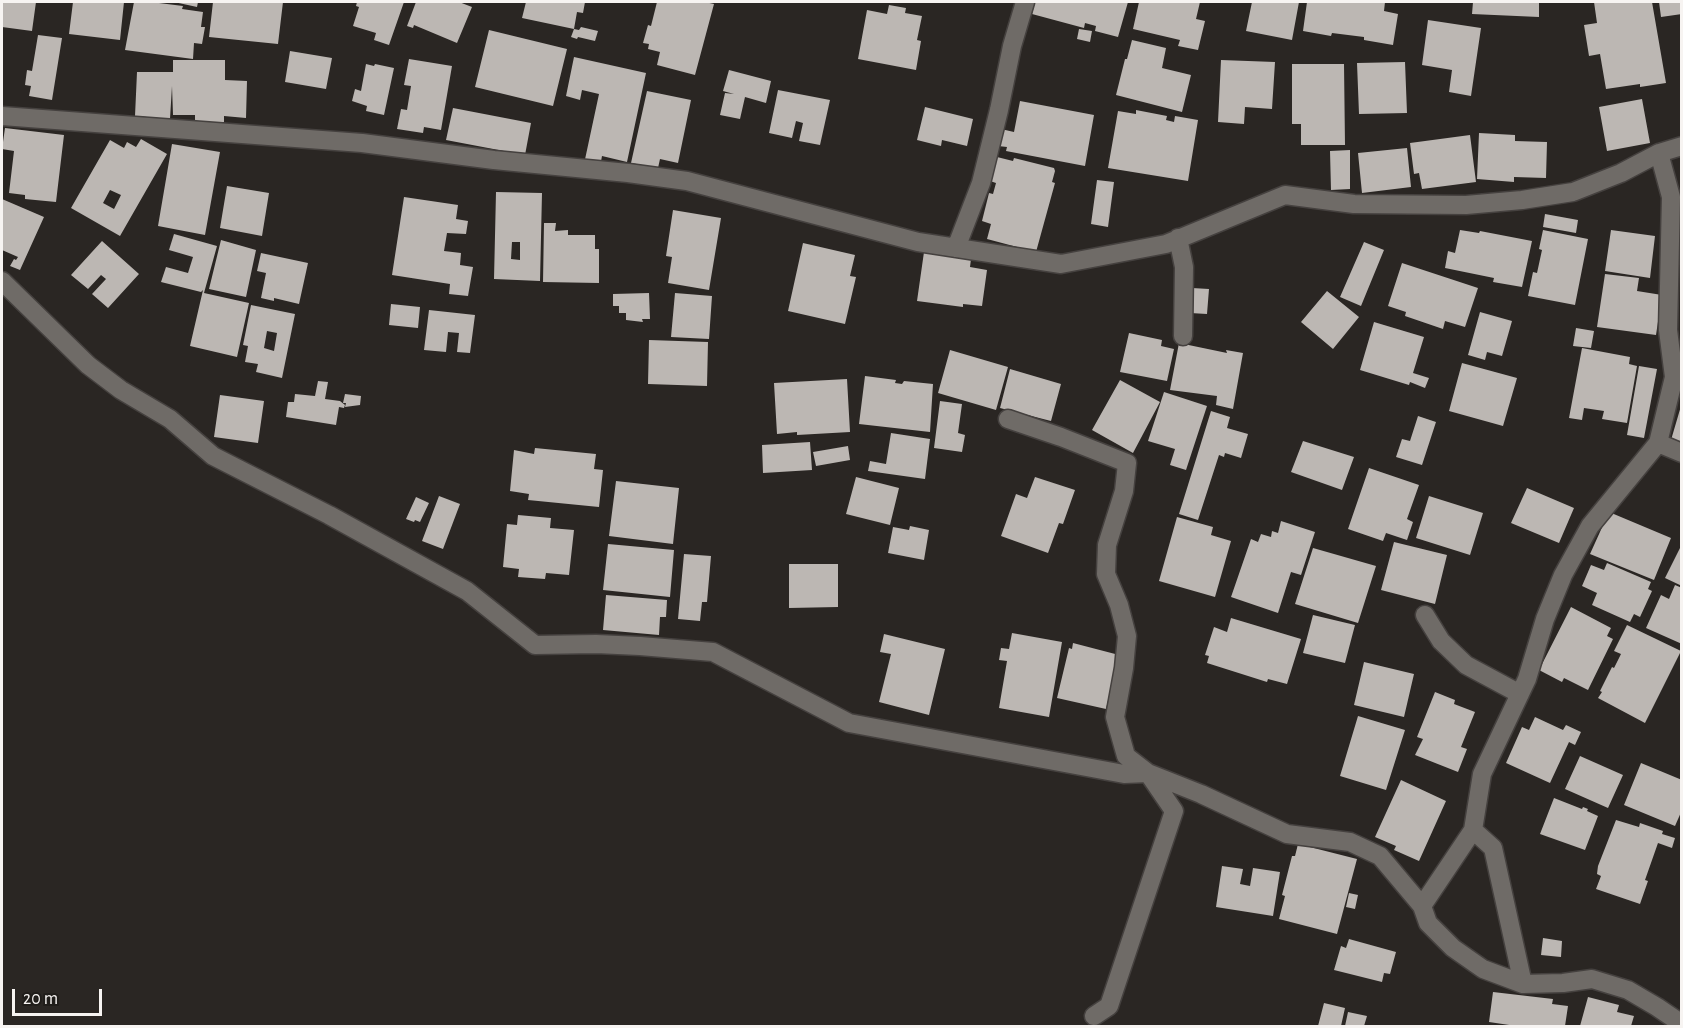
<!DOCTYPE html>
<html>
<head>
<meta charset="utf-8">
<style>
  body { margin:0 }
  #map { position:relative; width:1683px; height:1028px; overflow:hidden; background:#2a2623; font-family:"Alegreya Sans",sans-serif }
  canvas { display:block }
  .frame { position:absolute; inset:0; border:3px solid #f7f4f2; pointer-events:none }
  .scale { position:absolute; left:12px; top:989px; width:90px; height:27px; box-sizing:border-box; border:3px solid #f7f4f2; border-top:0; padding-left:8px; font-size:18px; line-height:21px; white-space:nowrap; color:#f7f4f2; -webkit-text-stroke:4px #201d1a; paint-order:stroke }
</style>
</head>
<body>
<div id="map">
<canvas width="1683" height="1028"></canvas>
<div class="frame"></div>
<div class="scale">20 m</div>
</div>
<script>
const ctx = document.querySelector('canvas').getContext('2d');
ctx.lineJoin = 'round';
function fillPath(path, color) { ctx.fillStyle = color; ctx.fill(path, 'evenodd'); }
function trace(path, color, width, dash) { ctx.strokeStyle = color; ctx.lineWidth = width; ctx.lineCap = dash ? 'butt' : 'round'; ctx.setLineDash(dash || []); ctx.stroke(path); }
fillPath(new Path2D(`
  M2,2H36L32,31L2,27Z
  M73,2H124L120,40L69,34Z
  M134,2H151L183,6L182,9L203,12L201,27H205L202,44L194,43L193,59L125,50Z
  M174,2H198L197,7Z
  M213,2H283L278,44L209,37Z
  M357,2H404L389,45L374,40L376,33L353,26L359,7L356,6Z
  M416,2H459L472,7L457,43L414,25L413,28L407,26Z
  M526,2H585L583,13L577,12L574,29L579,30L581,27L598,31L595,41L578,37L577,39L571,37L574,29L522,18Z
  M657,2H705L714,4L695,75L657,65L660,52L648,49L649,44L643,43L648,25L651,26Z
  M1035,2H1128L1118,37L1095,31L1096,26L1085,23L1084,28L1032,14Z
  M1139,2H1200L1196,19L1205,21L1198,50L1178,46L1180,40L1133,29Z
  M1252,2H1299L1292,40L1246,31Z
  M1307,2H1385L1384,11L1398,14L1393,45L1364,40V37L1332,33L1331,36L1303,31Z
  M1473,2H1539V17L1472,14Z
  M1594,2H1652L1666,83L1640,87V84L1606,89L1600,54L1589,56L1584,25L1597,23Z
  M1659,2H1682V14L1661,17Z
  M889,5L906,8L905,13L922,16L917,40L921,41L916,70L858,59L867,10L887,14Z
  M1428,20L1481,28L1471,96L1449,92L1452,70L1422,65Z
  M1079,29L1092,31L1090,42L1077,39Z
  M489,30L567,49L553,106L475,87Z
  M38,35L62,38L52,100L29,96L31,86L25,85L27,70L32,71Z
  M1132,40L1166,48L1162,68L1191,75L1182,112L1116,95L1125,59H1127Z
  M290,51L332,58L326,89L285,82Z
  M574,57L646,73L627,162L602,156L600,167L584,164L599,94L582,90L580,100L566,96Z
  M409,59L452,66L441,130L424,127L423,133L397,129L401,109L407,110L411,86L404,85Z
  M173,60H225V80L247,81L246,118L224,116V122H195V115H173L172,86L170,119L135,116L137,72H173Z
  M1221,60L1275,62L1272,109L1245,107L1244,124L1218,122Z
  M1405,62L1407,113L1359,114L1357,63Z
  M366,64L374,66L375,64L394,68L384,115L366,111L367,106L352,101L355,89L361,91Z
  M1292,64H1344L1345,145H1301V124H1292Z
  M729,70L771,81L766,103L745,97L740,119L720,115L725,93L734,94L723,91Z
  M778,90L830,100L820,145L799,141L803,123L796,121L792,138L769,133Z
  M647,91L691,100L678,163L660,159L658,168L631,163Z
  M1642,99L1650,143L1607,151L1599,107Z
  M1020,101L1094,115L1085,166L1006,151L1007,147L998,146L1001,129L1014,132Z
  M925,107L973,119L967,146L942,140L941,146L917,140Z
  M453,108L531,123L525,155L446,140Z
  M1136,110L1167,116L1166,120L1174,122L1175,116L1198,120L1188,181L1108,168L1118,111L1136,114Z
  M5,128L64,135L56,202L25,199V195L9,193L14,151L2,149Z
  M1479,133L1515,135V141L1547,142L1546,178L1514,177V182L1477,179Z
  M1470,135L1476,182L1422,189L1419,173L1414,174L1410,143Z
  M141,139L167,154L120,236L71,208L110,140L124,148L127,142L136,147ZM110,190L121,195L114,209L103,203Z
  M172,144L220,152L205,235L158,226Z
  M1407,148L1411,187L1362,193L1358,153Z
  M1350,150V189L1331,190L1330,151Z
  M997,157L1013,161L1014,158L1054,168L1055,171L1052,182L1055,183L1036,252L987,239L991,224L982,221L989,193L993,194L996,183L990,181Z
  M1097,180L1114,182L1108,227L1091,224Z
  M227,186L269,193L262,236L220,228Z
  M496,192L542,193L540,281L494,279ZM512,242H520V260L511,259Z
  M404,197L458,205L456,219L468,221L466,234L447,233L444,251L461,253L460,265L473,267L468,296L449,294L450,284L392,275Z
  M2,199L44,217L20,270L10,266L14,259L16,260L18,257L2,250Z
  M673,210L721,218L709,290L668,283L672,257L666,256Z
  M1545,214L1578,220L1576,233L1543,227Z
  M544,223H556L555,231L568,230V235H595V249H599V283L543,282Z
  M1460,230L1479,233L1480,231L1532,241L1522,287L1493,282L1494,278L1445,268L1448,251L1455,253Z
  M1543,230L1588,239L1575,305L1528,296L1533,272L1537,273L1542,250L1539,249Z
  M1611,230L1655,236L1650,278L1605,271Z
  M174,234L217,246L204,293L249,303L237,357L190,346L203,290L201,292L161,282L166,267L188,273L193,257L169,250Z
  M221,240L256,250L246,297L209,289Z
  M102,241L139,274L108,308L92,294L106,279L101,275L88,289L71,275Z
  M1364,242L1384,250L1361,306L1340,297Z
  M803,243L855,255L850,276L856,277L845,324L788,311Z
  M924,252L971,259L970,267L987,270L982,306L963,304V307L917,301Z
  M261,253L308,263L299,304L274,298V301L261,298L266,273L257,271Z
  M1402,263L1478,288L1465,327L1445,321L1443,329L1405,316L1406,312L1388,306Z
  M1605,274L1639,278L1637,291L1662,295L1656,335L1597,327Z
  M1192,288L1209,289L1207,314L1190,313Z
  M1327,291L1359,317L1333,349L1301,322Z
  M649,293L650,319H642L643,322L626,320V313H619V306H613V294Z
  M675,293L712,296L709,339L671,337Z
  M391,304L420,307L418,328L389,325Z
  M251,305L295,314L282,378L256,372L258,364L245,362L248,346L243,345ZM267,331L277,333L274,351L264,348Z
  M429,310L475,315L470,353L457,352L459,333L448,332L446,352L424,350Z
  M1480,312L1512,321L1502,356L1487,352L1485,360L1468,355Z
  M1374,322L1424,337L1413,373L1429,378L1425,388L1410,382L1409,385L1360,370Z
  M1576,328L1594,331L1591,348L1573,346Z
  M1129,333L1162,340L1161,346L1174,349L1167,381L1120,372Z
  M649,340L708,342L707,386L648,384Z
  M1179,343L1227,353L1226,350L1243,353L1233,409L1216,405L1217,396L1170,390Z
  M1582,348L1630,357L1629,364L1637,366L1627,423L1602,419L1604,411L1584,408L1582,420L1569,418Z
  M950,350L1008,367L996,410L938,393Z
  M1462,363L1517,378L1503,426L1449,411Z
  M1639,366L1657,369L1644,438L1627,435Z
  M1010,369L1061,384L1051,421L1000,408Z
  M865,376L896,380L895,383L902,384L904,381L933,384L930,432L859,424Z
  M847,379L850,432L797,435V432L777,434L774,383Z
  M1120,380L1160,402L1133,453L1092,430Z
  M318,381L328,382L325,399L340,401L345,405L344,408L339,407L336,425L286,417L288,402H294L295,394L315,396Z
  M1164,392L1207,406L1186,470L1170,465L1175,449L1148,441Z
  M345,394L361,396L360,405L345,407L346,403H343Z
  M220,395L264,401L258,443L214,437Z
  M940,401L962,404L958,433L965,435L962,452L934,448Z
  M1681,406H1682V443L1671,440Z
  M1211,411L1230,417L1227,428L1248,434L1241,458L1225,453L1224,457L1219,455L1198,520L1179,514Z
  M1418,416L1436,422L1422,465L1396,457L1402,439L1410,441Z
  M891,433L930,439L925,479L868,471L870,461L886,464Z
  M1303,441L1354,457L1342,490L1291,472Z
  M810,442L812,470L763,473L762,445Z
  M848,446L850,460L816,466L813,452Z
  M535,448L596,454L594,469L603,470L599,507L528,500L529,494L510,491L514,450L534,454Z
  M1369,468L1419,485L1407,519L1413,522L1407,540L1386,533L1383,541L1348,529Z
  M856,477L899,488L890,525L846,514Z
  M1035,477L1075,490L1063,524L1059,523L1048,553L1001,536L1016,494L1027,498Z
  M616,481L679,488L673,544L609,536Z
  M1527,488L1574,508L1559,543L1511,523Z
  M439,496L460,504L443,549L422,541Z
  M1429,496L1483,513L1470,555L1416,538Z
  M416,497L429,503L420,522L415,520L414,522L406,519Z
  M1609,512L1671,538L1654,580L1590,554Z
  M518,515L551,518L550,528L574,530L569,575L546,573L545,579L518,577L519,569L503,567L507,524L517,525Z
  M1177,517L1213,527L1211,535L1231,541L1215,597L1159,581Z
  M1281,521L1315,532L1301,575L1291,572L1278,613L1231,597L1251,539L1258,542L1261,534L1271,537L1272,531L1278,533Z
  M910,526L929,530L924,560L888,553L893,527L909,530Z
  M1394,542L1447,555L1435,604L1381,590Z
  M608,544L674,550L670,597L603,590Z
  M1313,548L1376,566L1358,623L1295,604Z
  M1680,548H1682V586L1665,578Z
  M684,554L711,556L707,602H702L700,621L678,619Z
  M1607,563L1651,582L1648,589L1652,591L1640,617L1634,614L1630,622L1592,605L1597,593L1582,586L1591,565L1604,570Z
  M789,564H838V607L789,608Z
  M1675,585L1682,588V644L1646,628L1661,595L1669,599Z
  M606,595L667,600L666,617H660L659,635L603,630Z
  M1571,607L1611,628L1607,636L1613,639L1588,690L1564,678L1562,682L1539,670Z
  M1313,615L1355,625L1345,663L1303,653Z
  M1231,618L1301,639L1287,684L1268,679L1267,682L1207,663L1209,656L1205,655L1214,627L1227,632Z
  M1627,625L1681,651L1645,723L1598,698L1602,692L1600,691L1612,667L1614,668L1621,654L1614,651Z
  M1012,633L1062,642L1049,717L999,708L1007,661L999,660L1001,648L1009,649Z
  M884,634L945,649L929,715L879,702L891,654L880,652Z
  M1073,643L1119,655L1106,709L1057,698L1069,648L1072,649Z
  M1364,662L1414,674L1404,717L1354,705Z
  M1435,692L1455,700L1454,704L1475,712L1461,747L1467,749L1458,772L1415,755L1423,739L1417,737Z
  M1358,716L1405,730L1386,790L1340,776Z
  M1535,717L1563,730L1566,725L1581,732L1575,745L1569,742L1550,783L1506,763L1522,727L1529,730Z
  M1580,756L1623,775L1608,808L1565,789Z
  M1641,763L1682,780V810L1675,826L1624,805Z
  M1401,780L1446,801L1419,861L1394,850L1396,846L1375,837Z
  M1554,798L1582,809L1583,807L1588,809L1587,811L1598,816L1585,850L1540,834Z
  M1616,820L1639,827L1640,823L1663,831L1662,834L1675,838L1672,848L1658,843L1645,880L1648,881L1640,904L1596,889L1601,876L1597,874L1598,866Z
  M1298,844L1357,859L1337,934L1279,919L1285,896L1282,895L1292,856H1295Z
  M1222,866L1243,869L1240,884L1250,886L1253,868L1280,872L1273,916L1216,907Z
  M1349,893L1358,895L1355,909L1346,907Z
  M1543,938L1562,941L1561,957L1541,955Z
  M1349,939L1396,952L1390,974L1384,973L1382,982L1334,970L1341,946L1346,948Z
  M1493,992L1553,999L1552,1004L1568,1006L1565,1026H1516L1489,1022Z
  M1588,997L1619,1005L1617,1012L1634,1016L1631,1026H1580Z
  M1324,1003L1345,1008L1341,1026H1318Z
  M1348,1012L1367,1016L1364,1026H1345Z`), '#bcb7b3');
const minor = new Path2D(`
  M2,116L362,143L494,160L628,173L687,181L918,242L1061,264L1166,244L1285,195L1354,204L1466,205L1522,200L1573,192L1621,173L1659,153L1682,146
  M1178,238L1184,267L1183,336
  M956,248L981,183L999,110L1012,46L1025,2
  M2,281L88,365L121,390L170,419L213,456L329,515L467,591L535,645L596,644L640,646L713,652L849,723L1124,774L1148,773L1201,794L1287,834L1350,842L1380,856L1422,906L1473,830L1482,774L1527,679L1545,619L1563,575L1590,526L1658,443L1674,377L1668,330L1671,197L1659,153
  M1008,419L1061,437L1127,463L1124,491L1107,545L1106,574L1119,605L1127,636L1124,668L1115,717L1126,756L1148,773L1174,811L1109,1006L1094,1016
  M1658,443L1682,453
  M1425,615L1441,641L1466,665L1520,694
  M1473,830L1493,848L1523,984
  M1422,906L1428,923L1453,948L1483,969L1523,984L1563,983L1592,979L1628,990L1657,1007L1682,1024`);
trace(minor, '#45413f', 21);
trace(minor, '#6f6b67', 18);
</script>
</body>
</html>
